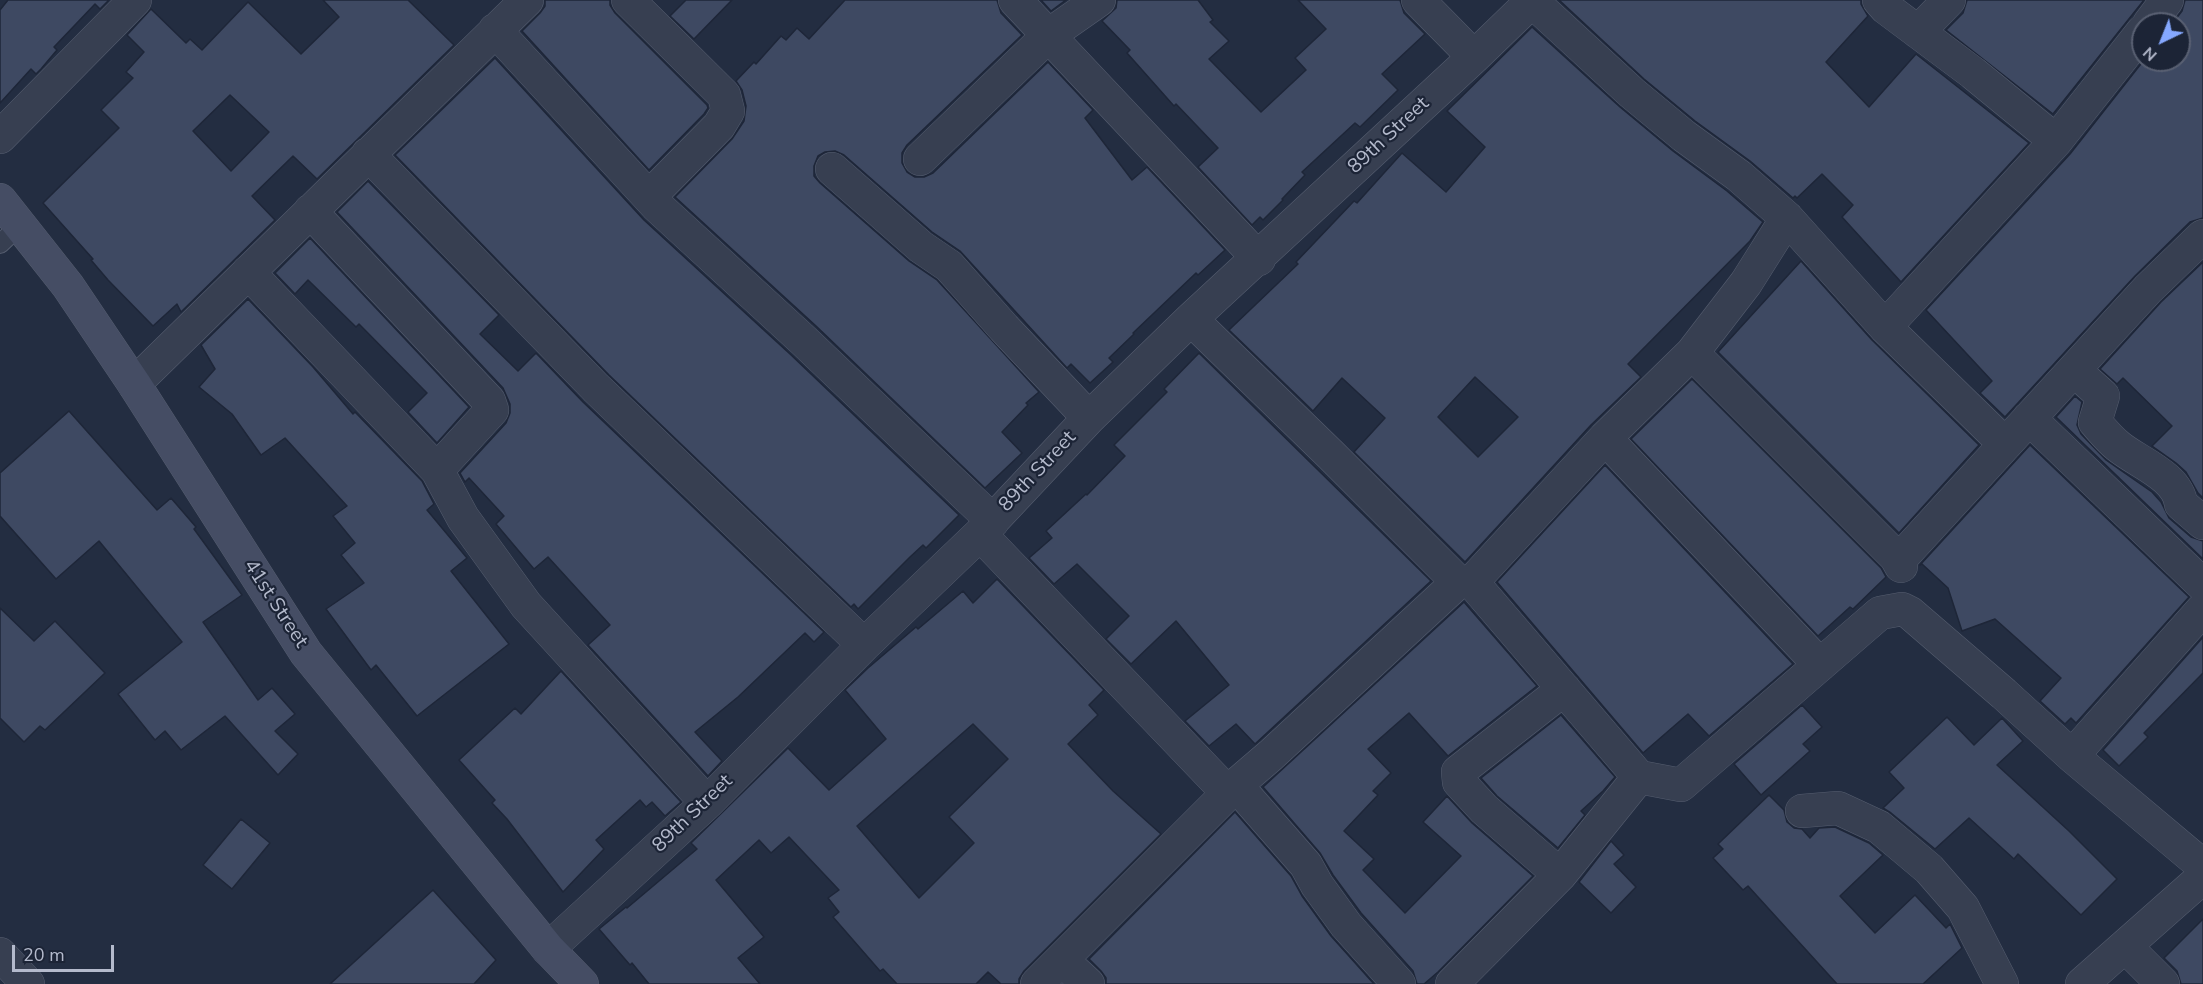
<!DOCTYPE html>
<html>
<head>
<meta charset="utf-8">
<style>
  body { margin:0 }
  #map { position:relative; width:2203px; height:984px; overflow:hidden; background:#232d41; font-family:"Nunito Sans",sans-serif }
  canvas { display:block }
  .north { position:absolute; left:2131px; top:12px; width:60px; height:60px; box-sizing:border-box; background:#1c2436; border:2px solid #596072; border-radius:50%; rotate:223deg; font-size:16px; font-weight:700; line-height:24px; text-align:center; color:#b4bacc }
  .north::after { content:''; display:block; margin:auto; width:21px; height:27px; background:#85a8ff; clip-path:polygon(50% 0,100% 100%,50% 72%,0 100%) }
  .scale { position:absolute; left:12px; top:945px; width:102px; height:27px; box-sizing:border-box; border:3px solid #b4bacc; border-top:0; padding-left:8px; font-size:18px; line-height:21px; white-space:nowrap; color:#b4bacc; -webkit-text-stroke:4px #1c2436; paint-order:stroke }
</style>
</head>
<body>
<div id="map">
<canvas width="2203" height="984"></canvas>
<div class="north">N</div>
<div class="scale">20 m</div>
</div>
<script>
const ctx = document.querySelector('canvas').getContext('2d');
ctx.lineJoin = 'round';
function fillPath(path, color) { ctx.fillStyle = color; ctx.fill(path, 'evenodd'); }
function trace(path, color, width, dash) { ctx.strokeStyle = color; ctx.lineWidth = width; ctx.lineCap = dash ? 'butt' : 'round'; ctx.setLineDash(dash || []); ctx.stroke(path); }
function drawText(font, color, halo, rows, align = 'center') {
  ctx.font = font + ' "Nunito Sans",sans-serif'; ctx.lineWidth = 4.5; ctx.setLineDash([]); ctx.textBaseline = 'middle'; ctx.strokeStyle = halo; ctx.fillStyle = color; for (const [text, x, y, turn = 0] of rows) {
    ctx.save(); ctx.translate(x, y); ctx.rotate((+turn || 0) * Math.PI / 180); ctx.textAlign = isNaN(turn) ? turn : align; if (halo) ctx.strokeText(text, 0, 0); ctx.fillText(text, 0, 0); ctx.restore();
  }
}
const building = new Path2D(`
  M8,0H109L100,9L95,4L54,47L57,50L41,69L36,74L31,69L0,103V10Z
  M323,0H408L454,45L317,179L293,156L252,196L275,220L181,312L177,304L153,326L108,280L91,260L93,259L43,203L119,128L101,110L133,78L126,72L144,52L127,35L151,9L186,43L190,39L202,50L248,2L301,54L339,17ZM230,95L269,132L231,171L193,131Z
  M545,0H610V5L615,13L707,105L708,108L704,114L649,170L522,31L540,13L545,6Z
  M686,0H732L694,39L670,16Z
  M845,0H997L1001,13L1022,35L907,145L902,153V163L907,172L915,177H924L933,173L1048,62L1093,110L1085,118L1132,180L1147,167L1225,250L1198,275L1196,273L1133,333L1134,334L1109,358L1113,362L1090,383L1071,364L1067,368L960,251L932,232L844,155L835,151L825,152L818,156L814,166V176L820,183L909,261L937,280L1039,392L1026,403L1028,405L1002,432L1022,453L985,488L816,326L675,197L732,139L744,121L746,106L742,90L736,81L754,62L756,64L781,36L786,40L797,28L809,39Z
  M1041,0H1066L1051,11Z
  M1117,0H1198L1213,20L1210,22L1229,41L1209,59L1261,112L1306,70L1295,58L1326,29L1298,0H1400L1404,13L1425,34L1382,74L1398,90L1360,127L1355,123L1302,172L1305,175L1282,199L1283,200L1263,220L1260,217L1252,225L1198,167L1218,148L1176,104L1174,106L1127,53L1130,50L1102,21L1116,8Z
  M1559,0H1861V4L1868,16L1826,62L1869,107L1916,54L2029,143L1901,282L1842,217L1853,205L1822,174L1797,198L1795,196L1793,198L1750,161L1695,121L1644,79Z
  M1967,0H2144L2053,114L1946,30L1963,13Z
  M2185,0H2203V218L2190,222L2135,276L2005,417L1980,393L1992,381L1926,310L2070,154L2144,60H2179V24H2172L2182,11Z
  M1532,27L1620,107L1673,151L1727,191L1763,222L1750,241L1628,364L1641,377L1591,425L1465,562L1354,452L1385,418L1342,378L1313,411L1229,330L1298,264L1296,262L1354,201L1357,203L1402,153L1446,192L1485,147L1447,111ZM1475,377L1518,417L1478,457L1438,417Z
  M495,58L644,220L790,354L959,515L926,548L923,545L910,557L858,609L854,604L851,607L609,375L395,155Z
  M368,181L499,315L480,334L518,371L536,353L583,402L824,632L814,642L805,633L738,697L695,732L722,761L708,776L588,645L610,625L548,557L534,569L496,524L504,516L469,478L465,482L460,473L506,423L510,413V404L503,388L337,212Z
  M310,238L469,407L437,443L408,412L427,393L359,324L356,327L308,280L295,294L275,273Z
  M1801,261L1872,340L1979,445L1899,533L1718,352Z
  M2203,262V498L2198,493L2186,472L2176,463L2152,446L2172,426L2123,378L2117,384L2100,369L2161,302Z
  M248,299L313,367L353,414L355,412L422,481L434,504L427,510L467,558L451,571L509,644L417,716L376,665L371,670L326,609L364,583L341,555L355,543L333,516L347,506L285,438L261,455L232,414L199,387L215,369L201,345Z
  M1199,353L1431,581L1255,744L1236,724L1209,746L1185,721L1229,685L1176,621L1131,664L1106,639L1129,616L1077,564L1054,584L1029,558L1052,538L1046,531L1086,494L1087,495L1125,456L1114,445L1167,392L1164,389Z
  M1692,379L1881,568L1886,577L1853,609L1850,607L1818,636L1631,439Z
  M2075,396L2082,402L2077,425L2081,434L2106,460L2152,492L2161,502L2169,518L2191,537L2203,541V559L2056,417Z
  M69,411L157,510L171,498L196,527L194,529L242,595L203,622L258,700L272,688L295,714L275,731L298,754L278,775L225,716L181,750L165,731L155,740L118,694L182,642L99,541L56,579L0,516V473Z
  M2030,445L2189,597L2076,723L2071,718L2065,724L2040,701L2061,678L1995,619L1962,631L1948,588L1922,564L1920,565Z
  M1605,465L1793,664L1709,736L1688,714L1643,753L1497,582Z
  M997,579L1104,690L1089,705L1098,715L1068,744L1113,791L1161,834L1024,971L1019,979V984H1001L988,972L976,984H897L883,969L880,971L833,917L839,912L828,898L839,890L789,837L771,853L759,840L716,880L764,937L738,958L760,984H649L632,963L630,965L599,929L626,907L627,908L697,849L691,843L788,748L829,790L886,739L845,690L868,668L916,627L918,629L963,591L973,603ZM973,724L1008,759L949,817L974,843L919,898L857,826Z
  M1464,602L1537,686L1448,756L1409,713L1368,749L1391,773L1373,791L1378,795L1344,831L1374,859L1363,870L1405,913L1461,856L1423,822L1447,796L1472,823L1533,876L1438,972L1424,984H1417L1413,971L1361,913L1333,875L1320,853L1263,787Z
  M0,608L34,641L55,621L105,673L45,730L40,726L24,742L0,718Z
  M2203,637V673L2144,733L2148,737L2119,766L2103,750Z
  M561,671L681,802L665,816L652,802L646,807L640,800L596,840L604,849L563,892L507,819L492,803L495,800L459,760L515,708L521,714Z
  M1802,705L1822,727L1803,744L1810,751L1761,795L1734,764Z
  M1561,715L1615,777L1603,791L1581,811L1585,815L1558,848L1497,796L1481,778Z
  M1947,717L1974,745L2002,718L2023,741L1997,765L2069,831L2117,879L2081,915L2018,854L2014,859L1969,818L1935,849L1891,813L1883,808L1904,788L1889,772Z
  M1769,795L1784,810L1787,822L1794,828L1802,829L1810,838L1819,828L1835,827L1869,843L1883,855L1840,896L1875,933L1915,895L1946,928L1950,924L1962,948L1923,984H1837L1748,886L1743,890L1713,858L1723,849L1718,844Z
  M1235,812L1291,876L1302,896L1331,936L1374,984H1106V978L1101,971L1089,959Z
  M241,819L270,843L232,889L203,865Z
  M1611,841L1624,855L1614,864L1636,887L1611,913L1579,882Z
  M433,890L496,960L474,984H330Z
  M2203,919V984H2181L2177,971L2164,958Z`);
fillPath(building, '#3e4962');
trace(building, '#1e2638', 1.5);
const lane = new Path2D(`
  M0,244L20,225`);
const street = new Path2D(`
  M628,0L724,95L728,111L719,126L649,197
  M1015,0L1259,259
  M1418,0L1474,57
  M1879,0L1886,8L1973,73L2056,141
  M1532,1L1632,93L1684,136L1739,176L1787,218L1885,327L2004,443
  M2149,24L2167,0
  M495,30L657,206L803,340L993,521
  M1918,32L1949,0
  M0,137L135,0
  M368,154L596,388L864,645
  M920,159L1049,35L1099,0
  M832,169L921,247L949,266L1004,328L1089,418
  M310,211L489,401L492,410L437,470
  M248,272L437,470L463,518L526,605L707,803
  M1191,319L1331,455L1458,582
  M1885,327L2056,141L2143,31
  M1692,353L1896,557L1901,566V558L2148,289L2203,236
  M2074,370L2103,396L2095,422C2102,430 2109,439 2118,446C2137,462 2178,476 2181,504L2203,523
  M134,384L527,0
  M2029,418L2203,585
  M1605,438L1820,665
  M980,534L1228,793
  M1472,582L1639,777L1681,785L1880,613L1902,609L1910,613L2004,694L2072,756L2203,866
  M2072,756L2203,609
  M1236,785L1306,865L1317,885L1346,925L1399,984
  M1802,811L1838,808L1879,827L1929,869L1963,908L2002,984
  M1560,875L1484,809L1459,782L1458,772L1564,689
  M2125,946L2163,984
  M548,949L707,803L864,645L980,534L1089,418L1191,319L1474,57L1533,0
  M0,954L28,984
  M1062,960L1088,984
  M1037,984L1236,785L1271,755L1458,582H1472L1605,438L1692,353L1746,283L1787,218
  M1452,984L1560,875L1639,777
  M2082,984L2203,877`);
const secondary = new Path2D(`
  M0,200L68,286L134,384L306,653L548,949L582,984`);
trace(lane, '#555d6f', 20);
trace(street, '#555d6f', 34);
trace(secondary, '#555d6f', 34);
trace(lane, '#373f51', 18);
trace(street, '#373f51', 33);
trace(secondary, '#454d64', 33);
drawText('20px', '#b4bacc', '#1c2436', [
  ["89th Street",1389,136,-43],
  ["89th Street",1038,472,-47],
  ["41st Street",275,604,57],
  ["89th Street",693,814,-44]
]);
</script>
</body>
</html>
